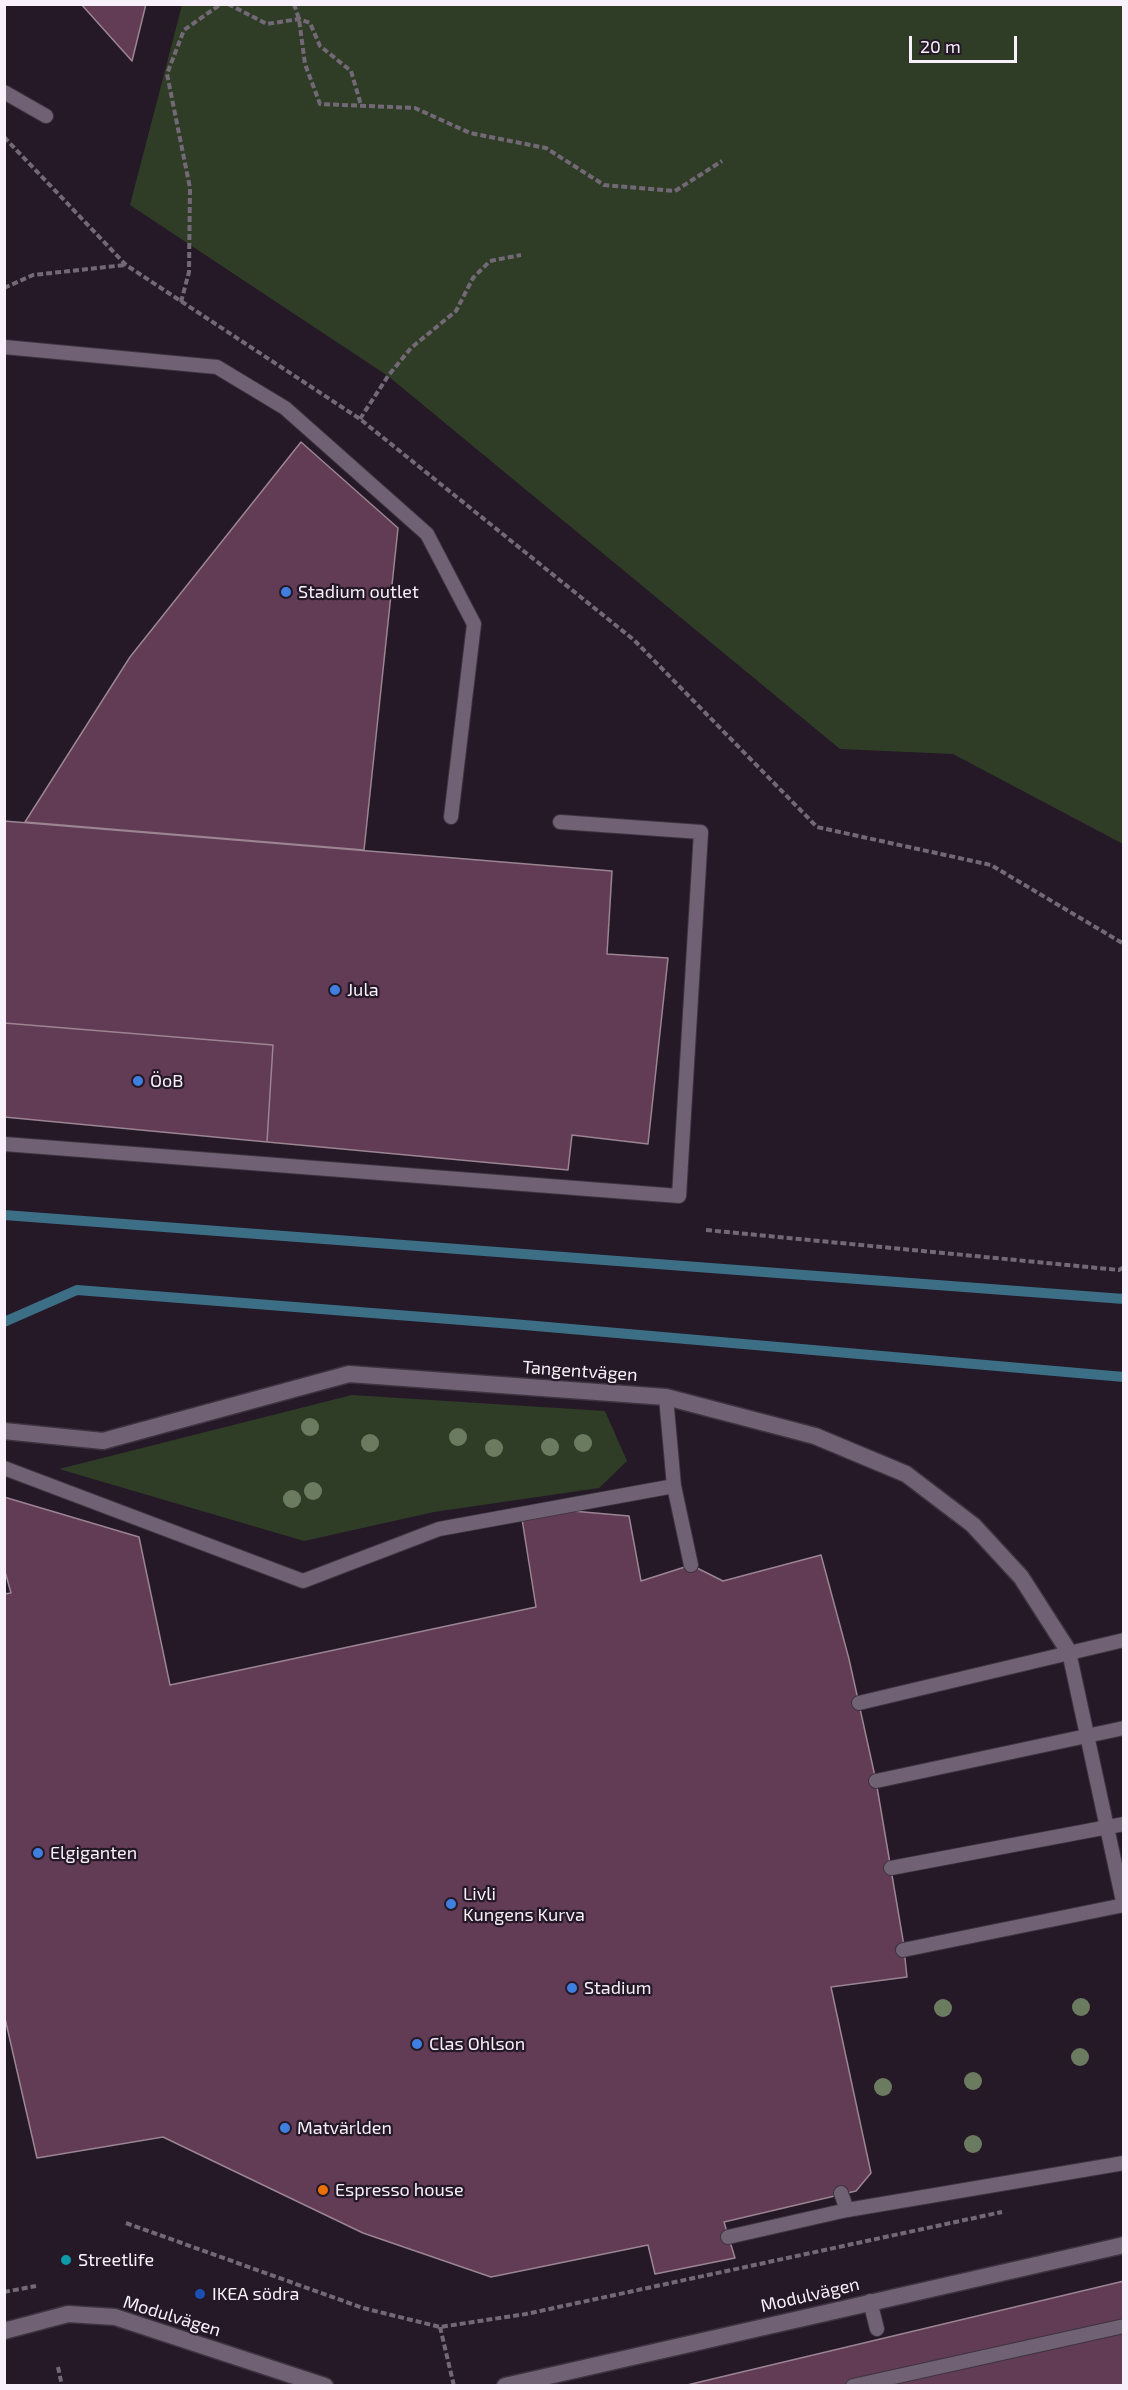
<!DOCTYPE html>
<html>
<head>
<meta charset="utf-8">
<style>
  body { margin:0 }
  #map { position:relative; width:1128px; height:2390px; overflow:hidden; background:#251928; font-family:"Exo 2",sans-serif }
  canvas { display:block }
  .frame { position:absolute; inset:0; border:6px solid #f8f0fa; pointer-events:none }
  .scale { position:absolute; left:909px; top:36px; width:108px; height:27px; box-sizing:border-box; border:3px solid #f8f0fa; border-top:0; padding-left:8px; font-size:18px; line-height:21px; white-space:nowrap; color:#f8f0fa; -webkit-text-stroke:4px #251928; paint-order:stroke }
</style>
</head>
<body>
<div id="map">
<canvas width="1128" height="2390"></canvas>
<div class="frame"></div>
<div class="scale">20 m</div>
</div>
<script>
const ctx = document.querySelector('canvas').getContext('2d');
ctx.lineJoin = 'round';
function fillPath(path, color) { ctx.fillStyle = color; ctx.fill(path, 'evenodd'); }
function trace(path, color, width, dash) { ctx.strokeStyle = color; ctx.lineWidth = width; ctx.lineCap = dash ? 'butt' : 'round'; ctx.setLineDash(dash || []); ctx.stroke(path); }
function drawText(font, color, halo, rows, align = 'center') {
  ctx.font = font + ' "Exo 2",sans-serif'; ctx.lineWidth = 4.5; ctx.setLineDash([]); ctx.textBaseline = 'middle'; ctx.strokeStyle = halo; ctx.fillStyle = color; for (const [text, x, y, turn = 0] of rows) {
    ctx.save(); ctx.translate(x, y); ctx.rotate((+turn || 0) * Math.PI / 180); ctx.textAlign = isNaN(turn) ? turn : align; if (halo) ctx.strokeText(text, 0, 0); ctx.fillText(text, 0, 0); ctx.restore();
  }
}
fillPath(new Path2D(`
  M182,5H1123V844L953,754L840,749L388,376L130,205Z
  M352,1395L605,1411L627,1461L599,1488L434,1512L304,1541L59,1469Z`), '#2f3d26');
trace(new Path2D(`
  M4,1215L1124,1299
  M4,1322L77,1290L513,1324L1124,1377`), '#3c6f86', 10);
const building = new Path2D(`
  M81,4H146L132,61Z
  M301,442L398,528L364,850L25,822L130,657Z
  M4,821L612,871L607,954L668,958L648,1144L572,1135L568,1170L267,1142L273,1045L4,1023Z
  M4,1023L273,1045L267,1142L4,1117Z
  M4,1497L139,1537L170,1685L536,1607L522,1519L561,1510L629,1516L641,1581L691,1565L723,1581L821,1555L849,1659L876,1781L903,1940L907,1977L831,1987L871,2173L856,2191L724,2222L735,2258L655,2274L648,2245L491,2277L363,2233L163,2137L37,2158L4,2014V1594L11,1593L4,1568Z
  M1124,2281V2386H683Z`);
fillPath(building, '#623b54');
trace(building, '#9b8592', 1.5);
const service = new Path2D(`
  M4,92L46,116
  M4,347L217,367L285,408L427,534L474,624L451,817
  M4,1144L679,1196L701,832L560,822
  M666,1397L674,1486L691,1565
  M4,1468L303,1581L439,1529L674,1486
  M1069,1652L1124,1906
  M859,1703L1124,1640
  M876,1781L1124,1728
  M891,1868L1124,1824
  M903,1950L1124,1905
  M841,2193L847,2210
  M728,2237L847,2210L1124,2163
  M870,2301L877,2329
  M853,2386L1124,2326`);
const minor = new Path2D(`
  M4,1431L103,1441L349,1374L666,1397L815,1436L906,1474L973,1525L1021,1577L1069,1652
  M4,2331L68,2314L115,2317L325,2386
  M505,2386L1124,2245`);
trace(service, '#3d343f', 16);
trace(minor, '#3d343f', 19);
trace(new Path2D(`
  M228,4L267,24L299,19L310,23L320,46L351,71L361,105
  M294,4L299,19L305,64L320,104L415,108L470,133L546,148L604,185L675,191L722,161
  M4,137L126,265L360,419L634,640L817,827L991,865L1124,944
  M4,288L33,275L125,265
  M181,302L189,272L190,188L167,74L184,30L221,4
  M360,419L388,376L411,348L456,311L473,278L490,261L521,255
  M706,1230L1119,1270L1124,1267
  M126,2223L363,2308L440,2327L526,2314L1002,2212
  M4,2292L36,2286
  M440,2327L454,2386
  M58,2367L62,2386`), '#736976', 4, [6, 3]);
trace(service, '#706274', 14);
trace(minor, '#706274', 16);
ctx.fillStyle = '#6b7b60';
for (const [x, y] of [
  [310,1427],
  [458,1437],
  [370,1443],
  [583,1443],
  [550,1447],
  [494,1448],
  [313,1491],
  [292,1499],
  [1081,2007],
  [943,2008],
  [1080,2057],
  [973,2081],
  [883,2087],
  [973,2144]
]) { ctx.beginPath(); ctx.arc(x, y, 9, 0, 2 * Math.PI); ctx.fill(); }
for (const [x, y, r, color] of [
  [286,592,6,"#3f7fe0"],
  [335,990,6,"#3f7fe0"],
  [138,1081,6,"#3f7fe0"],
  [38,1853,6,"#3f7fe0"],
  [451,1904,6,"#3f7fe0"],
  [572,1988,6,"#3f7fe0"],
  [417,2044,6,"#3f7fe0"],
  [285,2128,6,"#3f7fe0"],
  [323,2190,6,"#e8710a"],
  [66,2260,6,"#0f9aa8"],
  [200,2294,6,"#1a4fb4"]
]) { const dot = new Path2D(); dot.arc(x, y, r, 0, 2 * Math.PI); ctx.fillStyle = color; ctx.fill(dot); trace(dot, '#251928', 2); }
drawText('18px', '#f8f0fa', '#251928', [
  ["Stadium outlet",298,592],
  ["Jula",347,990],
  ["ÖoB",150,1081],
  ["Elgiganten",50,1853],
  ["Livli",463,1894],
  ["Kungens Kurva",463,1915],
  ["Stadium",584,1988],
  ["Clas Ohlson",429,2044],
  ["Matvärlden",297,2128],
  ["Espresso house",335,2190],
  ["Streetlife",78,2260],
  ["IKEA södra",212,2294]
], 'left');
drawText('18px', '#f8f0fa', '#251928', [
  ["Tangentvägen",580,1371,4],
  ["Modulvägen",810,2295,-13],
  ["Modulvägen",172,2316,17]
]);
</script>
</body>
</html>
